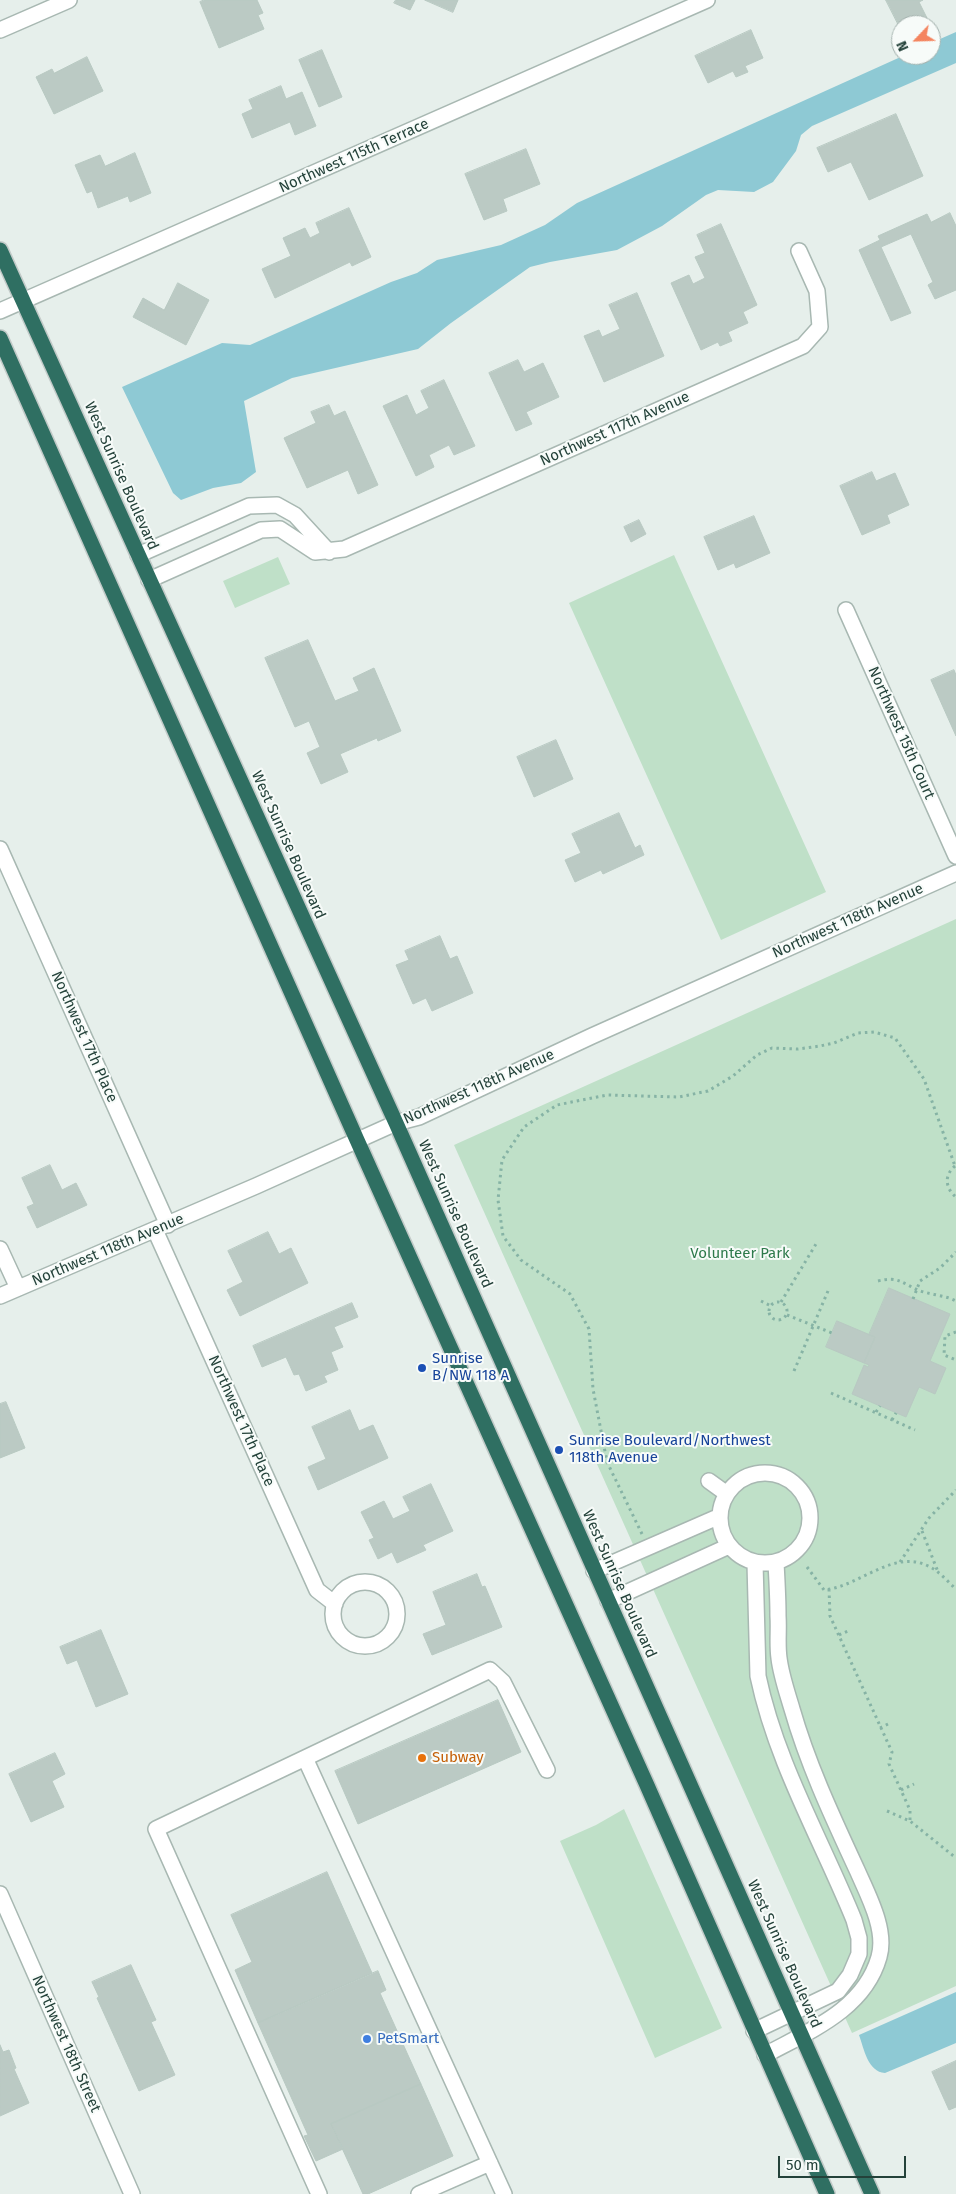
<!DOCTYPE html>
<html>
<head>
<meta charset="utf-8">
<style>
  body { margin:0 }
  #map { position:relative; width:956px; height:2194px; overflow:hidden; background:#e6efeb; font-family:"Fira Sans",sans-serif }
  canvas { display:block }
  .north { position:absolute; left:891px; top:15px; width:50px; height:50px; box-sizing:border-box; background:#f7fbf9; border:1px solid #a3b1ad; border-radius:50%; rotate:246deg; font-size:14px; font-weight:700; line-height:20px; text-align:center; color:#24423a }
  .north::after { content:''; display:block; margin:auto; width:18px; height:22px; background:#f4845f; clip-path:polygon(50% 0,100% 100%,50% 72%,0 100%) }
  .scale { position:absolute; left:778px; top:2156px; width:128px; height:22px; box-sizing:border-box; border:2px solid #24423a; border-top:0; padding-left:6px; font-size:15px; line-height:18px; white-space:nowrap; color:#24423a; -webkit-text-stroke:4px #f7fbf9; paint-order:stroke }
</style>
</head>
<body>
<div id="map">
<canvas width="956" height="2194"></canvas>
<div class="north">N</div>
<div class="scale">50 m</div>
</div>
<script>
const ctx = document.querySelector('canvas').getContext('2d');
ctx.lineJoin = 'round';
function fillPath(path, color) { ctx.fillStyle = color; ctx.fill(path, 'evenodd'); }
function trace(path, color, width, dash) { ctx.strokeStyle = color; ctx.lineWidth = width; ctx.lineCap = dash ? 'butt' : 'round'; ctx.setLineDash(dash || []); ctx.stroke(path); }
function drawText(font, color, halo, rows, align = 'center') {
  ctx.font = font + ' "Fira Sans",sans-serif'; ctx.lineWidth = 4; ctx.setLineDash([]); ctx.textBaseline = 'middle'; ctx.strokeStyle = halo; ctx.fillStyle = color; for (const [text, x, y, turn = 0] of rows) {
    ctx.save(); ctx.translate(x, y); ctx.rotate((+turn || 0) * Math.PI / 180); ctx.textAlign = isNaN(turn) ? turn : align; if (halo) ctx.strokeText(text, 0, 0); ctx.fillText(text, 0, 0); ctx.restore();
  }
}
fillPath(new Path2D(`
  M674,555L826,892L721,940L569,603Z
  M278,557L290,584L235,608L223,581Z
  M956,919V1986L852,2033L454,1145Z
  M624,1809L722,2028L655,2058L560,1841L596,1825Z`), '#bfe0c8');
fillPath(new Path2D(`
  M956,32V63L812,126L801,135L796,151L773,182L754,192L718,190L706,195L662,226L617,250L550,262L530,267L451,323L418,349L292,378L244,401L256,472L241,483L213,488L181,500L173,493L122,387L222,343L250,345L391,282L417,273L437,260L501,245L545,225L577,203L905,55H931V43Z
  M956,1992V2043L885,2073C868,2072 864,2049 859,2035Z`), '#8ec9d4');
const building = new Path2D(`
  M204,0H257L263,13L258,15L264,29L219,48L200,2Z
  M396,0H415L410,10L394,3Z
  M425,0H458L453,12Z
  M886,0H923L919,2L927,18L912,25H901V30Z
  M751,30L763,58L745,66L748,72L736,77L733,71L708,83L695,56Z
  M322,50L342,97L319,107L299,60Z
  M87,57L103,91L54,114L36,77L52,69L54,73Z
  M281,86L286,99L302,92L316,126L295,135L290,122L252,138L242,114L253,109L249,100Z
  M896,114L923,176L869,200L851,162L828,172L817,148Z
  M526,149L540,184L503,199L507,211L484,220L465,174Z
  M135,153L151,193L130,202L128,196L98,208L92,191L87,193L75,165L100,155L105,166Z
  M349,208L371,257L352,266L350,262L275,298L262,269L291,256L283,238L305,228L310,238L320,233L316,223Z
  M950,213L956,226V290L935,299L928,285L933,282L911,234L881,247L911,313L891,321L859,250L880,240L878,236L927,214L931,222Z
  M721,224L757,305L743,312L748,323L728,332L732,341L720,346L718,342L701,350L671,283L689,275L693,284L705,278L695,257L705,253L697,235Z
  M178,283L209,300L186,345L133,317L143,298L164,310Z
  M637,293L664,356L604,382L584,336L599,330L602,337L620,329L609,305Z
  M518,360L524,372L543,363L559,397L526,412L532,424L516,431L489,373Z
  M444,380L475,446L454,455L449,445L429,455L434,467L416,476L383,406L407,395L416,415L429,408L421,391Z
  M329,405L334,416L345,411L378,485L358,494L348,470L307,488L284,438L316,423L311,412Z
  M872,472L876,481L895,473L909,505L887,515L890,523L862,535L840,486Z
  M754,516L770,553L736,568L734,563L718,570L704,537Z
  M639,520L646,534L631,542L624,527Z
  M308,640L335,701L359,691L353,678L374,668L401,731L378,741L377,738L340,754L348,772L321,784L307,753L320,747L309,721L295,727L265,658Z
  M954,670L956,675V736L931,680Z
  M556,740L573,779L534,797L517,757Z
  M619,813L635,848L640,845L644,855L603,874L601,870L575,882L565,860L581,853L572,834Z
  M440,936L450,959L457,956L473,993L432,1011L426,998L413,1004L396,965L409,960L405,951Z
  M50,1165L62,1190L76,1183L87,1205L37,1228L27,1207L34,1204L22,1178Z
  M268,1232L279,1254L291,1248L308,1283L240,1316L227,1290L243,1282L228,1251Z
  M889,1288L950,1314L930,1361L946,1368L935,1394L919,1387L906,1417L852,1394L864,1365L868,1367L869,1365L864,1363L875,1337L869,1335Z
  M352,1303L358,1317L334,1327L343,1347L331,1352L338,1370L324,1376L327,1382L306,1391L299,1374L294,1375L286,1357L262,1367L253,1346Z
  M837,1321L875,1337L864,1363L826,1347Z
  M6,1402L25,1448L0,1458V1404Z
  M350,1410L359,1431L373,1425L388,1458L318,1490L308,1467L326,1459L312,1427Z
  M431,1484L453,1531L423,1545L426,1550L397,1563L392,1552L378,1559L369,1540L374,1538L361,1512L384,1501L393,1519L410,1511L403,1497Z
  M477,1574L482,1587L485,1586L502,1627L432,1655L423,1634L446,1625L433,1592Z
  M101,1630L128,1694L96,1707L77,1660L67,1664L60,1647Z
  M498,1700L521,1752L358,1824L335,1771Z
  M55,1753L65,1774L52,1781L64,1807L31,1822L9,1774Z
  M327,1872L372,1973L258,2023L235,1970L252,1962L231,1915Z
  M131,1965L156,2020L151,2022L175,2075L139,2091L97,1998L99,1997L92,1982Z
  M378,1971L386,1990L380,1993L421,2084L331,2124L343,2149L316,2161L304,2136L308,2135L258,2023Z
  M0,2045L3,2052L9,2050L16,2068L14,2069L29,2103L0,2116Z
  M956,2061V2107L949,2110L932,2072Z
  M421,2084L453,2156L368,2194H363L331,2124Z`);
fillPath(building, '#bbcac4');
trace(building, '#b8c9c2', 1);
const minor = new Path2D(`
  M0,30L69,0
  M0,311L707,0
  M138,555L249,506L277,505L295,515L329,552
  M149,580L261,530L280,529L315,552L344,549L803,346L820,327L817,291L799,251
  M846,610L956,856
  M0,849L168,1225
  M155,1230L317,1590L335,1604
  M0,1249L18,1288
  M0,1296L256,1186L396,1123L419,1117L592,1036L956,873
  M720 1518a45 45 0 1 1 90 0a45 45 0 1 1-90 0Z
  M709,1481L727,1494
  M594,1571L720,1516
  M333 1614a32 32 0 1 1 64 0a32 32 0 1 1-64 0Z
  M608,1601L729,1546
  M305,1758L504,2194
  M0,1894L132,2194
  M754,2031L838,1991L850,1975L859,1954V1938L854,1920C821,1839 776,1762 758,1676L755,1563
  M765,2055C809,2031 864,2010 879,1957C887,1930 868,1895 857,1870C833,1818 808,1765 792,1709C787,1692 781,1675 779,1658C777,1644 779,1630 778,1616C778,1598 777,1581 776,1563
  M319,2194L156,1829L490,1670L503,1682L547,1770
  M419,2194L490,2163`);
const highway = new Path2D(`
  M0,250L396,1123L872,2194
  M0,338L357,1140L646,1783L827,2194`);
trace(minor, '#a8b8b2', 18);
trace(highway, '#c2cac8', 18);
trace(new Path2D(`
  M955,1166C944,1175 945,1188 956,1197
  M878,1281C898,1276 902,1283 918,1290C930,1295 945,1295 956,1301
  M913,1299L920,1281L940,1268L956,1252
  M761,1301L771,1306
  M781,1302L816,1244
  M769 1311a9 9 0 1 1 18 0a9 9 0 1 1-18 0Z
  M787,1315L832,1333
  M956,1332L945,1336L944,1355L956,1360
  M794,1371L828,1291
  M831,1393L915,1430
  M876,1412L880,1406
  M892,1420L896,1413
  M922,1531L938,1572
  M642,1534L607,1462L593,1389L589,1329L570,1294L521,1260L503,1236L498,1200L502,1160L524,1127L557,1105L607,1095L679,1097L708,1091L733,1076L757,1055L772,1048L798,1049L820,1046L834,1043L858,1033L874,1032L895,1038L924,1079L955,1166
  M900,1562L929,1518L956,1490
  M807,1567L824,1590C859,1587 895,1547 930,1567C940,1572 948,1582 956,1589
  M829,1589L830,1616L892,1752L889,1764L910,1810V1821
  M839,1635L848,1631
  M880,1728L888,1724
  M901,1790L914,1784
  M887,1811L910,1821L956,1858`), '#86b3a5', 3, [2.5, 4]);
trace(minor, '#fff', 15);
trace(highway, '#2f6f62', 15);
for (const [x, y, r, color] of [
  [422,1368,5,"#1a4fb4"],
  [559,1450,5,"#1a4fb4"],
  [422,1758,5,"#e8710a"],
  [367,2039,5,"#3f7fe0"]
]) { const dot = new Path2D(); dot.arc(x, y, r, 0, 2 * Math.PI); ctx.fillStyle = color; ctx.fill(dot); trace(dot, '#f7fbf9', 2); }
drawText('15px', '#24423a', '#f7fbf9', [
  ["Northwest 115th Terrace",354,156,-24],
  ["Northwest 117th Avenue",615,429,-24],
  ["West Sunrise Boulevard",121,476,66],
  ["Northwest 15th Court",901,733,66],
  ["West Sunrise Boulevard",288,845,66],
  ["Northwest 118th Avenue",848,921,-24],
  ["Northwest 17th Place",84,1037,66],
  ["Northwest 118th Avenue",479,1087,-24],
  ["West Sunrise Boulevard",455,1214,66],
  ["Northwest 118th Avenue",108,1250,-23],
  ["Northwest 17th Place",241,1421,66],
  ["West Sunrise Boulevard",619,1584,66],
  ["West Sunrise Boulevard",784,1954,66],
  ["Northwest 18th Street",66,2044,66]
]);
drawText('15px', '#2d7a4b', '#f7fbf9', [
  ["Volunteer Park",740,1254]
]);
drawText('15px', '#164399', '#f7fbf9', [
  ["Sunrise",432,1359],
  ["B/NW 118 A",432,1376],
  ["Sunrise Boulevard/Northwest",569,1441],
  ["118th Avenue",569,1458]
], 'left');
drawText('15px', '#c56008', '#f7fbf9', [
  ["Subway",432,1758]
], 'left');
drawText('15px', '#366cbe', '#f7fbf9', [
  ["PetSmart",377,2039]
], 'left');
</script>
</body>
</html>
